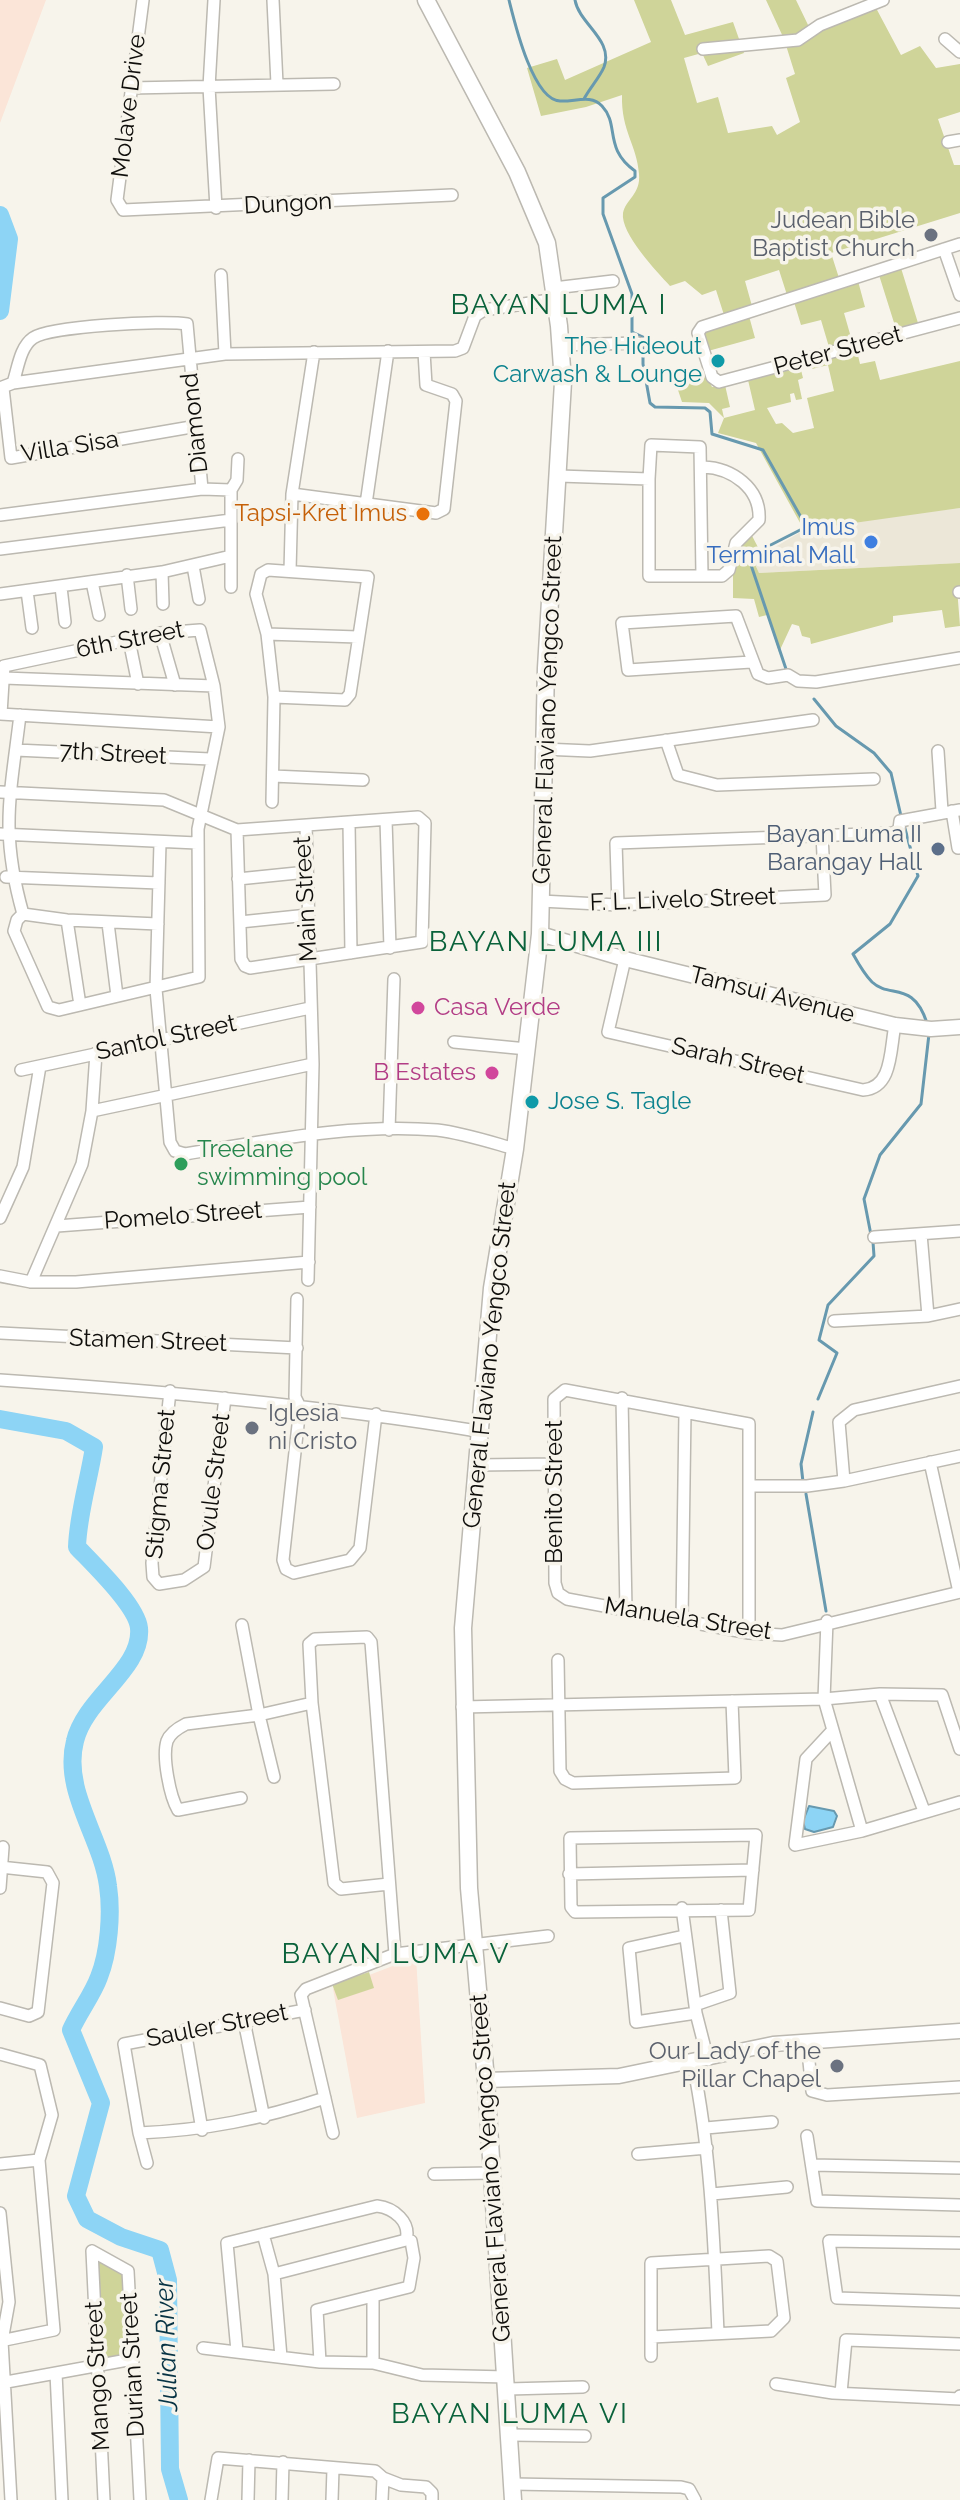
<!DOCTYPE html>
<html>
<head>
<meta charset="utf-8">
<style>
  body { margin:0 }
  canvas { display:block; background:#f7f4eb }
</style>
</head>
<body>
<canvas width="960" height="2500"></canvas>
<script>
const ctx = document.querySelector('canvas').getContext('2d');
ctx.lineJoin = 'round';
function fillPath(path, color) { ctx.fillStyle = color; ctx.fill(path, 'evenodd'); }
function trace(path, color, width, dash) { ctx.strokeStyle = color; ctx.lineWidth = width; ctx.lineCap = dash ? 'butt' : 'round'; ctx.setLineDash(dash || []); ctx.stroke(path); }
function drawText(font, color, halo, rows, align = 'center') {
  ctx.font = font + ' Raleway,sans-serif'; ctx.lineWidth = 7; ctx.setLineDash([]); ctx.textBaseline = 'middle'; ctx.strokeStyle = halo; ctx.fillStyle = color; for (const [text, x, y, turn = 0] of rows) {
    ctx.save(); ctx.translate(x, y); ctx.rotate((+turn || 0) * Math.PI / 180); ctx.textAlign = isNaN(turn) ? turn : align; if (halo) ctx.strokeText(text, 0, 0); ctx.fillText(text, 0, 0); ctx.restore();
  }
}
fillPath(new Path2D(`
  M960,508V563L759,573L753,560L804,530L819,525Z`), '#ece7d8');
fillPath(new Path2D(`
  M0,0H46L0,123Z
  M416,1957L425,2103L357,2118L333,1989Z`), '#fbe5d8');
fillPath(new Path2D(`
  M634,0H671L685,35L733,22L744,53L708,66L702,53L684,58L697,103L718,97L728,133L772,126L777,135L800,122L786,78L795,74L784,39L766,0H796L810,29L876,8L901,55L920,46L936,68L960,64V112L938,119L954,165H960V213L831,253L839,278L787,295L779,270L745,281L752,306L724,315L716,290L702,295L685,281L670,286C657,272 620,233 623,213C625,200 641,194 639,174C637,145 621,131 622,95L586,107L541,116L527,68L557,59L565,80L651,42Z
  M901,268L918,323L896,329L879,275Z
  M858,281L865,307L844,313L852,341L829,347L821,320L801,325L794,302Z
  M749,316L755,338L708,351L704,330Z
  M857,351L860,364L875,361L880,380L960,361V508L804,530L756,443L718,433L724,418L709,403L682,402L675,381L705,371L712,387L725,385L730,407L722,409L724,418L755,410L748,380L800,366L803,378L798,380L802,399L796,400L794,393L790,394L791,402L767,408L776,424L782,423L793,433L814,428L807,398L834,391L828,365L812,369L810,363Z
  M750,532L761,553L753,560L759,573L960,563V587L957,588L960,626L945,628L942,610L893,616V622L811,644L810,638L802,636L799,626L792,624L779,652L767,615L759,617L754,599L733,598V557Z
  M369,1972L374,1988L338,2000L332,1984Z
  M94,2256L125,2273L130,2357L100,2363Z`), '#cfd499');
const water = new Path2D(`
  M809,1806L834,1811L837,1816L833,1827L814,1832L805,1829L803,1821Z`);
fillPath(water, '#8dd4f5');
trace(water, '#6799af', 2);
trace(new Path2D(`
  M509,0C515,24 533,100 560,101C575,102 591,94 602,106C620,125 603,148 635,171V177L603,198V214L632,294V332L643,337V364L650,403L655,407L705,408L710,412L712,434L763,450L802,519L804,528L753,554L750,562L787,672
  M575,0C579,24 614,40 604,67C600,77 589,89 584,99
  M814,699L836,726L874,753L891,773L901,816
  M904,825L918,876L890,924L853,954C858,963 865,975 872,982C890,999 913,980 927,1023
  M871,1235L864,1199L880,1155L921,1104L929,1034
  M818,1399L837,1353L819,1340L828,1305L874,1256L873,1242
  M803,1482L801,1464L813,1412
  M806,1494L826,1611`), '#6799af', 3);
trace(new Path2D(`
  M0,215L9,239L0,311
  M0,1419L66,1431L94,1447C89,1480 78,1514 77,1547C93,1564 137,1606 139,1628C143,1669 85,1698 75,1741C62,1791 102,1838 108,1886C112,1913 109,1952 99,1977C93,1994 79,2012 71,2030L101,2103L76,2196L87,2219L121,2237L160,2250L168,2280L170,2469L179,2500`), '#8dd4f5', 18);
const minor = new Path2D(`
  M143,0L117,200L123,210L452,195
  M214,0L209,87L216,208
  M273,0L277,84
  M945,39L960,52
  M703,49L798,40L820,25L883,0
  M130,88L334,84
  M948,142L960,140
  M960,244L702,327L698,333L712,377L719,382L960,318
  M944,249L960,295
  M221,275L225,354
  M554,288L613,281
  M560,345L638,343
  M13,383C18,368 20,347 33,338C50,326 164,320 187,324L202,489
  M0,388L13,383L225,354L455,351L463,348L475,316L484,310L556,299
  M3,388L11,458L197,426
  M559,476L649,479V576H722L729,570L736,543L759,520C761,488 732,468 703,467
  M649,479L651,445L700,447L702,576
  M292,494L436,513L444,509L456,401L452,394L426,385L424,352
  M366,504L388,351
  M0,515L202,489L231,490
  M0,549L231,520
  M193,566L199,599
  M290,571L292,494L314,352
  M162,572L163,604
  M127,575L131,609
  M92,582L99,615
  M61,587L65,622
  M231,587V490L237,480L238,459
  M27,591L32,628
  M959,592H960
  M0,594L162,572L231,556
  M160,633L175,685
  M267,634L358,637
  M129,640L138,684
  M751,662L628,670L622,623L736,616L758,674L768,678L788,675L798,681L816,682L960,658
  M4,678L214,686
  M0,714L219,727
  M1,714L4,666L160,633L200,630L214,686L219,727L198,829L199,977L59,1010L48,1007L14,931L17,920L23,914
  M20,715C10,798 0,832 23,914L67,920L158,924
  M666,740L678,775L717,785L874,779
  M543,749L590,751L813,720
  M16,750L210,759
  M938,751L942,811
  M273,776L363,780
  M0,792L164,800L237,830L418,817L425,823L422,942L250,968L245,966L241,959L237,830
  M272,802L274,697L267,634L256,594L261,574L268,570L368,577L350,694L345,700L274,697
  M952,811L958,848
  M386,820L390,948
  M349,823L351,953
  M306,826L313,1064L308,1280
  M0,834L197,843
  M160,843L156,989L170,1142L175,1151L185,1154C268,1141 352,1123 437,1130C463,1133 490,1142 515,1149
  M6,877L159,883
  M238,879L307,872
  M541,901L618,905L825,895L822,835
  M618,905L616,843L894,833L899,829L900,821L960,810
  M67,920L80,1005
  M240,922L308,915
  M108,923L117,996
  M625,959L608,1032L863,1090C893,1088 890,1049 895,1025
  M454,1042L527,1049
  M21,1070L310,1008
  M92,1111L313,1064
  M389,1130L394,979
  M0,1218L23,1167L40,1066
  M57,1226L310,1207
  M921,1234L928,1316
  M874,1237L960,1231
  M0,1276L31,1282H76L309,1262
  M31,1282L82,1164L92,1111L96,1053
  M297,1299L295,1397L300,1407L283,1560L286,1569L294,1573L350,1560L360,1548L376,1414
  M834,1321L928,1316L960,1309
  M0,1333L297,1348
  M0,1380C160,1391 319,1405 477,1431
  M960,1386L854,1410L839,1422L844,1481L960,1456
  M170,1391L152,1563L153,1577L159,1584L184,1580L204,1567L225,1398
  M622,1398L626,1610
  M930,1462L959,1592
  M477,1465L556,1464
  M751,1486H807L844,1481
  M682,1620L685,1412
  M827,1621L824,1699L880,1694L942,1695L960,1749
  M242,1625L259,1715L312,1703
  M749,1633V1424L565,1390L554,1399L555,1583L558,1593L567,1599L749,1633L782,1635L960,1592
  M558,1660L560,1771L565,1779L573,1783L735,1778L732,1701
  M880,1694L924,1811
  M462,1707L824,1699L862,1831
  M832,1731L806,1759L795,1845L862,1831L960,1802
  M241,1798L178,1810C170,1797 162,1757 167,1741C170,1733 178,1728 186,1724L259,1715L274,1777
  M756,1835L749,1910L575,1912L571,1907L570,1838Z
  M0,1867L47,1872L53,1883L38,2012L29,2016L0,2008
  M569,1874L753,1870
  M389,1884L341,1889L334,1883L312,1703L309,1644L315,1639L367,1637L371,1642L395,1954
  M0,1888L3,1847
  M682,1908L696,2013L708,2060
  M684,1936L629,1948L636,2022L696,2013
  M695,2005L730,1993L721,1910
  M305,2010L124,2044L139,2133C207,2130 261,2119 325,2098
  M244,2021L264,2118
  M185,2030L202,2130
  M807,2042L812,2091L827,2095L960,2087
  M0,2054L40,2065L52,2115L39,2160L54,2330L0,2341
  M693,2064C711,2153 714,2242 718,2333
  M706,2128L772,2122
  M139,2133L147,2163
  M333,2133L301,1995L306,1989L395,1954L548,1936
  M807,2136L817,2201L960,2205
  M638,2154L707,2148
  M0,2164L39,2160
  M812,2165L960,2168
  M434,2174L491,2173
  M712,2194L787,2187
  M0,2213L9,2302L2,2341L11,2500
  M263,2234L274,2274
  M960,2243L829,2241L837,2298L960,2302
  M92,2251L128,2271L140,2500
  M92,2251L104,2500
  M373,2296V2363
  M203,2348L320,2362L373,2363L422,2375L507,2377
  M237,2351L227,2243L377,2206C394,2208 411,2222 406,2240L274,2274L281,2357
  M651,2356V2263L769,2256L777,2261L784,2318L771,2331L652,2337
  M320,2362L317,2310L409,2287L414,2258L411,2241L406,2240
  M56,2373L62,2500
  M1,2383L133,2359
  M776,2384L833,2393L960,2399V2396
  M508,2389L583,2387
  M841,2393L846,2340L960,2344
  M510,2435L585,2436
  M512,2484L681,2487L689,2489L695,2500
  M211,2500L218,2458L375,2471L383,2478L401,2485L426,2487L432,2493V2500
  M248,2500L249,2460
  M282,2500L283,2462
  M332,2500L333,2469
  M382,2500L383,2478`);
const tertiary = new Path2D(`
  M540,934L625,959L895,1025L931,1029L960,1027
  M486,2080L619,2076L773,2044L960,2031`);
const secondary = new Path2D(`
  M426,0L517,172L547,243L559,326L563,382L546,668L540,934L515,1149L492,1288L463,1628L469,1888L486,2080L513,2500`);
trace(minor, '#bcb9b1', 14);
trace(tertiary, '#bcb9b1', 17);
trace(secondary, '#bcb9b1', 19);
trace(minor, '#fff', 11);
trace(tertiary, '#fff', 14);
trace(secondary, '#fff', 16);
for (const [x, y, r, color] of [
  [931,235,8,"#6b7280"],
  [718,361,8,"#0f9aa8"],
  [423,514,8,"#e8710a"],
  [871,542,8,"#3f7fe0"],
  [938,849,8,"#5c6f8a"],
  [418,1008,8,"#d1479c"],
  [492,1073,8,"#d1479c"],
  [532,1102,8,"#0f9aa8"],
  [181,1164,8,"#2e9e5b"],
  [252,1428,8,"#6b7280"],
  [837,2066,8,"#6b7280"]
]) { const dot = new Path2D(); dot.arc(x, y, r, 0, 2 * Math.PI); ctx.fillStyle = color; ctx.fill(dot); trace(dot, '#f7f4eb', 3); }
drawText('24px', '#0f0e0b', '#f7f4eb', [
  ["Molave Drive",129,106,-83],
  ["Dungon",288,204,-3],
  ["Peter Street",838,351,-15],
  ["Diamond",195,423,-96],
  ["Villa Sisa",70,447,-9],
  ["6th Street",130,640,-11],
  ["General Flaviano Yengco Street",548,710,-88],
  ["7th Street",113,754,3],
  ["Main Street",306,899,-93],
  ["F. L. Livelo Street",683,900,-2],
  ["Tamsui Avenue",772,995,14],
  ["Santol Street",166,1038,-12],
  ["Sarah Street",738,1061,13],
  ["Pomelo Street",183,1216,-4],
  ["Stamen Street",148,1341,2],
  ["General Flaviano Yengco Street",490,1355,-84],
  ["Ovule Street",214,1482,-83],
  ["Stigma Street",161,1484,-85],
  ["Benito Street",555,1492,-90],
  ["Manuela Street",688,1619,9],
  ["Sauler Street",217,2026,-11],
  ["General Flaviano Yengco Street",491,2168,-94],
  ["Durian Street",133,2365,-93],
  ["Mango Street",98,2376,-93]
]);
drawText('24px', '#5b616d', '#f7f4eb', [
  ["Judean Bible",915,221],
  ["Baptist Church",915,249],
  ["Iglesia",268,1414,"left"],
  ["ni Cristo",268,1442,"left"],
  ["Our Lady of the",821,2052],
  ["Pillar Chapel",821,2080]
], 'right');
drawText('24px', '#0d838f', '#f7f4eb', [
  ["The Hideout",702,347],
  ["Carwash & Lounge",702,375],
  ["Jose S. Tagle",548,1102,"left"]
], 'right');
drawText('24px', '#c56008', '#f7f4eb', [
  ["Tapsi-Kret Imus",407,514]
], 'right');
drawText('24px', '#366cbe', '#f7f4eb', [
  ["Imus",855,528],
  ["Terminal Mall",855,556]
], 'right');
drawText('24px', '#4e5e75', '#f7f4eb', [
  ["Bayan Luma II",922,835],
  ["Barangay Hall",922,863]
], 'right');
drawText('24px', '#b23c85', '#f7f4eb', [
  ["Casa Verde",434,1008],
  ["B Estates",476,1073,"right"]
], 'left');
drawText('24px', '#27864d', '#f7f4eb', [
  ["Treelane",197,1150],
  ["swimming pool",197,1178]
], 'left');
drawText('italic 26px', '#073344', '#f7f4eb', [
  ["Julian River",167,2345,-92]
]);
ctx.letterSpacing = '2px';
drawText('28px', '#0a623b', '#f7f4eb', [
  ["BAYAN LUMA I",559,306],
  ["BAYAN LUMA III",546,943],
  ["BAYAN LUMA V",396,1955],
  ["BAYAN LUMA VI",510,2415]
]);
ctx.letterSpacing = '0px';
</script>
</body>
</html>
